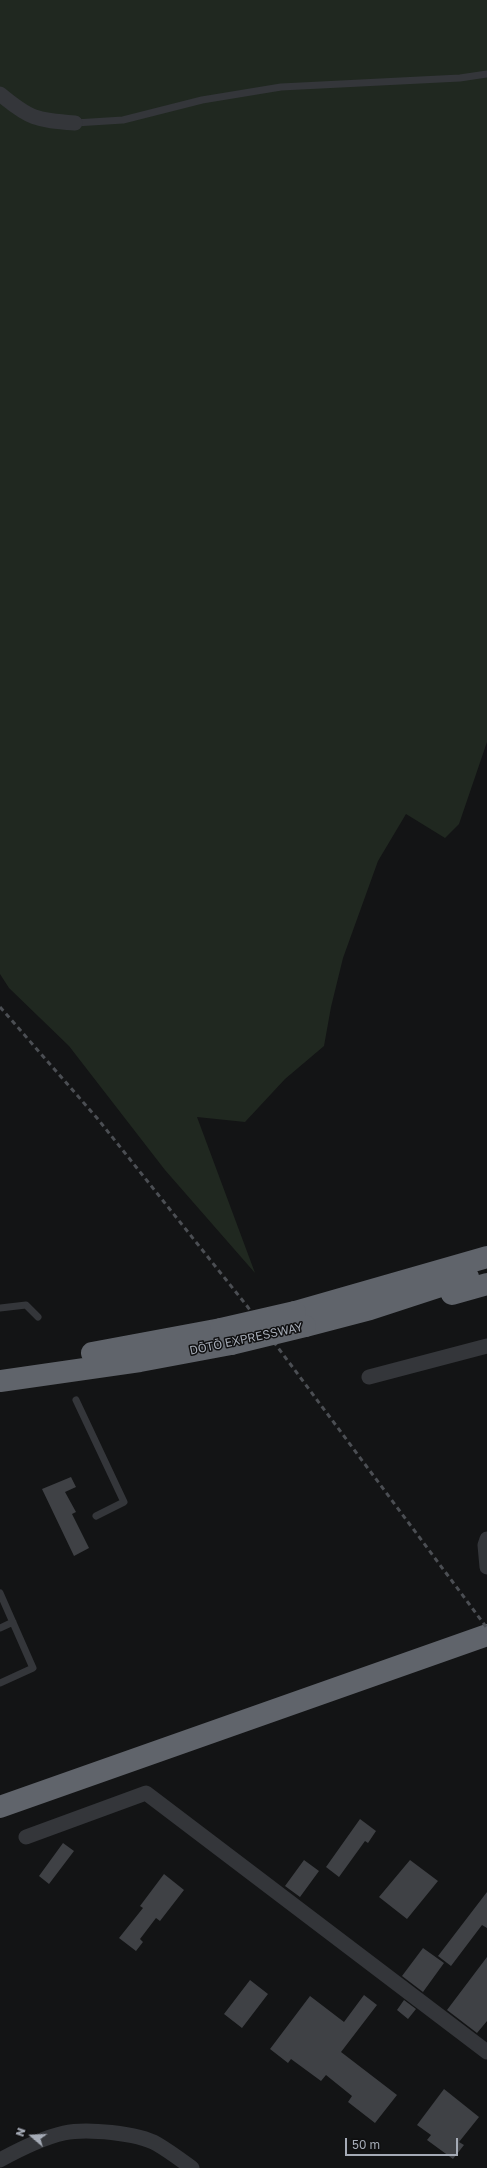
<!DOCTYPE html>
<html>
<head>
<meta charset="utf-8">
<style>
  body { margin:0 }
  #map { position:relative; width:487px; height:2168px; overflow:hidden; background:#131415; font-family:"Golos Text",sans-serif }
  canvas { display:block }
  .north { position:absolute; left:12px; top:2116px; width:40px; height:40px; -webkit-text-stroke:3px #0f0f10; paint-order:stroke; rotate:289deg; font-size:11px; font-weight:700; line-height:16px; text-align:center; color:#a5abb6 }
  .north::after { content:''; display:block; margin:auto; width:14px; height:18px; background:#a5abb6; clip-path:polygon(50% 0,100% 100%,50% 72%,0 100%) }
  .scale { position:absolute; left:345px; top:2138px; width:113px; height:18px; box-sizing:border-box; border:2px solid #a5abb6; border-top:0; padding-left:5px; font-size:12px; line-height:14px; white-space:nowrap; color:#a5abb6; -webkit-text-stroke:3px #0f0f10; paint-order:stroke }
</style>
</head>
<body>
<div id="map">
<canvas width="487" height="2168"></canvas>
<div class="north">N</div>
<div class="scale">50 m</div>
</div>
<script>
const ctx = document.querySelector('canvas').getContext('2d');
ctx.lineJoin = 'round';
function fillPath(path, color) { ctx.fillStyle = color; ctx.fill(path, 'evenodd'); }
function trace(path, color, width, dash) { ctx.strokeStyle = color; ctx.lineWidth = width; ctx.lineCap = dash ? 'butt' : 'round'; ctx.setLineDash(dash || []); ctx.stroke(path); }
function drawText(font, color, halo, rows, align = 'center') {
  ctx.font = font + ' "Golos Text",sans-serif'; ctx.lineWidth = 3; ctx.setLineDash([]); ctx.textBaseline = 'middle'; ctx.strokeStyle = halo; ctx.fillStyle = color; for (const [text, x, y, turn = 0] of rows) {
    ctx.save(); ctx.translate(x, y); ctx.rotate((+turn || 0) * Math.PI / 180); ctx.textAlign = isNaN(turn) ? turn : align; if (halo) ctx.strokeText(text, 0, 0); ctx.fillText(text, 0, 0); ctx.restore();
  }
}
fillPath(new Path2D(`
  M0,0H487V742L459,824L445,838L406,814L378,861L343,958L331,1007L324,1046L285,1079L245,1122L197,1117L255,1273L165,1170L69,1046L9,988L0,974Z`), '#202820');
fillPath(new Path2D(`
  M71,1477L76,1487L65,1492L76,1512L72,1514L89,1548L74,1556L42,1489Z
  M360,1819L376,1831L368,1843L365,1841L339,1877L326,1867Z
  M63,1843L74,1851L49,1884L39,1876Z
  M304,1860L319,1871L300,1897L285,1886Z
  M410,1860L438,1881L407,1919L379,1897Z
  M164,1874L184,1890L160,1921L156,1918L140,1939L143,1942L136,1951L119,1938L143,1908L140,1906Z
  M487,1892V1928L482,1925L451,1966L438,1956Z
  M423,1948L444,1963L423,1992L402,1976Z
  M487,1957V2021L477,2033L447,2010Z
  M250,1980L268,1994L242,2028L224,2014Z
  M364,1995L377,2005L341,2052L397,2095L375,2123L348,2102L352,2096L326,2075L321,2081L291,2059L288,2063L270,2049L310,1996L344,2022Z
  M404,2000L416,2009L408,2019L397,2010Z
  M444,2089L479,2117L459,2142L464,2145L453,2159L427,2140L431,2135L417,2125Z`), '#3f4145');
trace(new Path2D(`
  M75,123L123,120L202,100L281,87L460,78L487,74
  M0,1308L26,1305L38,1317
  M76,1400L124,1502L96,1516
  M0,1593L33,1668L0,1683
  M0,1628L13,1622`), '#34363a', 7);
trace(new Path2D(`
  M0,94C30,119 36,120 75,123
  M369,1377L487,1346
  M487,1539L485,1545L487,1567
  M26,1837L146,1793L487,2052
  M0,2160C20,2149 42,2138 64,2133C86,2128 138,2133 157,2144C169,2151 181,2160 192,2168`), '#34363a', 15);
trace(new Path2D(`
  M452,1294L487,1284
  M295,1312L487,1257
  M305,1326L370,1309L468,1277
  M92,1353L221,1329
  M0,1381L140,1361L231,1344
  M0,1807L487,1635`), '#60646b', 22);
trace(new Path2D(`
  M0,1007L97,1118L247,1306L487,1628`), '#4b4e53', 3, [5, 4]);
trace(new Path2D(`
  M221,1329L295,1312
  M231,1344L305,1326`), '#60646b', 22);
drawText('12px', '#a5abb6', '#0f0f10', [
  ["DŌTŌ EXPRESSWAY",246,1339,-12]
]);
</script>
</body>
</html>
